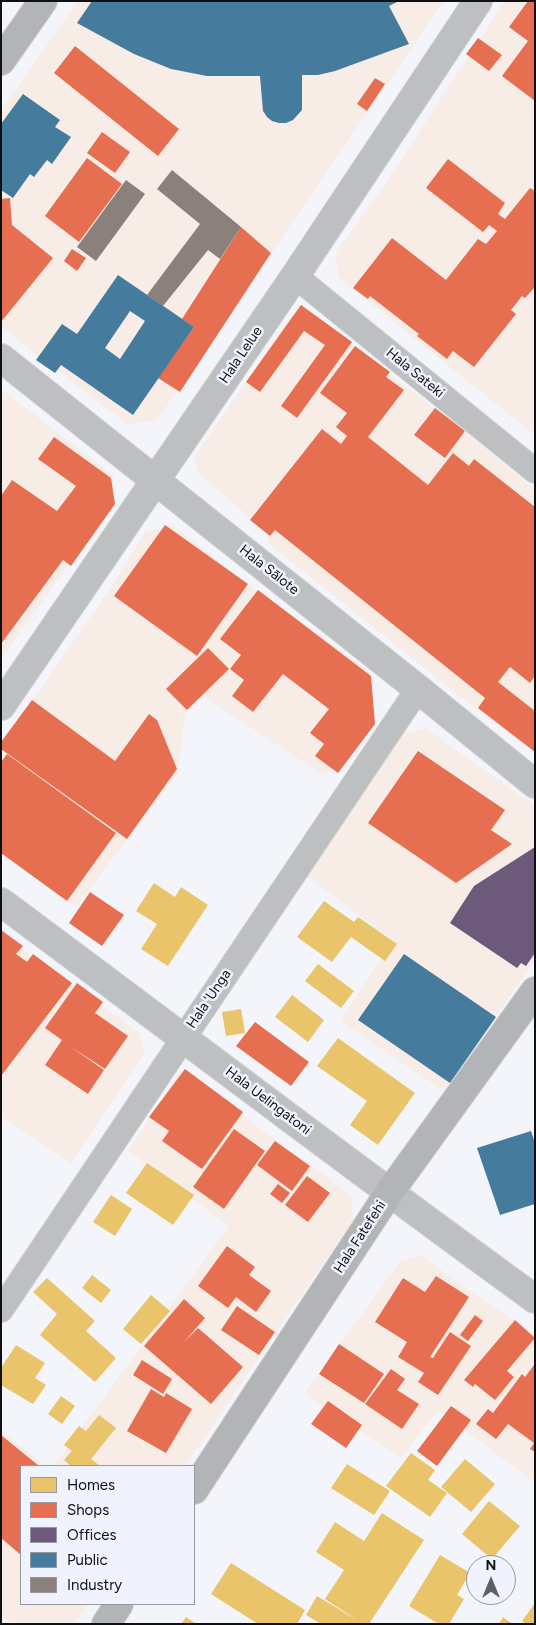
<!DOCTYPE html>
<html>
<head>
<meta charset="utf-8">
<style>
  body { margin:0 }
  #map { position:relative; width:536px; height:1625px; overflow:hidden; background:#f4f5fa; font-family:Figtree,sans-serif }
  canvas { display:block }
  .frame { position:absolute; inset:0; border:2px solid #0f1014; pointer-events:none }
  .legend { position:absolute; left:20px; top:1465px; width:175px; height:140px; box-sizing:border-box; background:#f0f3fe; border:1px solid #9698a0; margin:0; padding:6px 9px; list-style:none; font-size:15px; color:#0f1014 }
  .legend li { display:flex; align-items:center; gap:10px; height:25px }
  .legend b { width:25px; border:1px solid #9698a0 }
  .north { position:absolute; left:466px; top:1555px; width:50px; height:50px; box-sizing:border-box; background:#f0f3fe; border:1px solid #9698a0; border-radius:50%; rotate:0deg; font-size:14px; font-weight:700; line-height:20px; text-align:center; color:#0f1014 }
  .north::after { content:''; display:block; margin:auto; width:18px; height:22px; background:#5f6064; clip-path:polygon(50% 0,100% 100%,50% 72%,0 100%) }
</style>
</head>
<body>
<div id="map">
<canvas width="536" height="1625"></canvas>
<div class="frame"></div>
<ul class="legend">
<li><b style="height:14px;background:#e9c46a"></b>Homes</li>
<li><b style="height:14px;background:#e76f51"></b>Shops</li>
<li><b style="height:14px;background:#6d597a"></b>Offices</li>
<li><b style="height:14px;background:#457b9d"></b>Public</li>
<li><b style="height:14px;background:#8a817c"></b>Industry</li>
</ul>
<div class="north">N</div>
</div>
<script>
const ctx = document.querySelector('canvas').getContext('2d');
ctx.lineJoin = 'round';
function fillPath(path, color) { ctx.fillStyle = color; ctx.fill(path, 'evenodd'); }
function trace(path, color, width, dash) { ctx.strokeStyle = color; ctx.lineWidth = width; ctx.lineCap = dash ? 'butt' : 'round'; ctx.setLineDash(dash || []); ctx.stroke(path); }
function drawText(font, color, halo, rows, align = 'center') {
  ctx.font = font + ' Figtree,sans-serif'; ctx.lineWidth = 5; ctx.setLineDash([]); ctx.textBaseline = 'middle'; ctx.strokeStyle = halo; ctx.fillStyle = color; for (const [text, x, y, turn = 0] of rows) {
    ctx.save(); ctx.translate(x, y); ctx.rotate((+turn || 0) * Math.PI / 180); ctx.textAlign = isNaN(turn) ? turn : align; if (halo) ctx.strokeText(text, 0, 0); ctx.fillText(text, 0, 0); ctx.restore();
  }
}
fillPath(new Path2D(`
  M78,1H444L157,420L127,424L1,327V110Z
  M505,1H535V435L338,277L336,252L379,193Z
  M299,304L471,436L535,490V753L463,699L269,544L267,532L199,474L194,458Z
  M1,389L113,475V504L1,659Z
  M174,526L242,580L368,670L373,711L326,777L203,696L186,713L177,774L76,907L1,854V746L107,593L146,531Z
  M425,728L535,806V960L444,1091L340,1021L393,941L307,876L397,735Z
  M1,934L140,1033L144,1055L71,1163L1,1117Z
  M181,1070L352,1196L353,1220L185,1466H54L229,1226L128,1151Z
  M421,1256L535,1335V1483L438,1410L401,1458L304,1394L401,1260Z
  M1,1431L46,1466H21V1604H88L74,1624H13L1,1616Z`), '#f8ece7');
fillPath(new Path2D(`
  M154,883L175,897L181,887L208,905L168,966L141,949L157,924L136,911Z
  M324,901L354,922L358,917L397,944L385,961L351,937L332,962L297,937Z
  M318,964L354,991L341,1008L305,981Z
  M292,995L324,1020L308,1042L275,1017Z
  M241,1009L245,1033L226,1036L222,1012Z
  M338,1038L415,1093L378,1145L350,1125L367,1101L317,1066Z
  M147,1163L194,1195L173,1225L126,1193Z
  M111,1195L132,1209L115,1236L93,1222Z
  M92,1275L111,1290L101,1303L82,1288Z
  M47,1278L95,1321L86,1331L116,1358L95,1382L40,1335L57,1314L33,1292Z
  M151,1295L170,1311L141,1344L123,1329Z
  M16,1345L45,1363L35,1378L46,1385L33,1404L1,1385V1368Z
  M61,1396L75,1406L62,1424L48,1414Z
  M99,1415L116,1428L91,1459L100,1466H71L64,1460L72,1451L64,1445L79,1426L86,1431Z
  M411,1453L435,1470L428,1480L447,1493L430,1517L386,1486Z
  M465,1459L495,1484L471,1512L441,1487Z
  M347,1464L390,1491L374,1515L331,1488Z
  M489,1501L520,1526L492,1559L462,1534Z
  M382,1513L424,1540L369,1624H321L306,1615L317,1596L360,1622L325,1599L344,1570L316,1552L335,1522L364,1541Z
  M440,1555L470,1573L457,1595L464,1599L449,1624H439L409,1606Z
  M231,1563L305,1610L297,1624H258L211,1594Z
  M535,1603V1624H526L522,1621Z
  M186,1617L196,1624H181Z
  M503,1617L512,1624H499Z`), '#e9c46a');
fillPath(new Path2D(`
  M528,1H535V101L502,76L528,41L509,27Z
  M478,38L502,55L489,71L466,54Z
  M75,46L179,129L158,156L54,73Z
  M375,78L385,84L367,111L357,104Z
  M102,132L130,152L115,173L87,153Z
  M87,158L122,184L79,242L45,216Z
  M448,159L505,203L498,214L505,219L530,188L535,191V287L525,298L522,296L511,310L516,314L474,367L453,351L447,359L417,336L419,334L370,296L368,299L353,288L392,238L446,280L478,239L486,244L497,231L489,225L483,232L426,188Z
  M10,198L12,225L53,258L1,322V199Z
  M241,227L271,253L180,392L158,378L194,327L182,319Z
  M72,249L86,258L77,271L64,261Z
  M301,305L352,342L297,418L281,406L325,345L304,331L260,392L246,382Z
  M355,346L390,372L386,377L404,390L368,437L428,485L453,453L469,466L474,459L535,507V676L530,683L510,667L498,682L535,711V752L478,708L485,698L275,530L270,536L250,520L322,429L341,444L347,436L336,427L347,413L320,393Z
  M435,408L465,431L445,458L414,435Z
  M54,437L111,478L115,504L71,566L63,560L1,644V496L12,480L57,511L76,486L38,459Z
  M165,525L248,584L197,656L114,596Z
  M258,590L371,676L375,724L338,773L315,756L324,744L310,733L329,709L283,674L253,712L232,696L244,680L230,669L241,655L220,639Z
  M208,648L229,669L187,710L166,689Z
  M32,700L115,761L149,714L157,720L177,769L127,839L1,749V742Z
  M418,751L505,810L491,830L512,844L456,883L368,823Z
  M7,754L116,833L67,901L1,853V762Z
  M90,892L124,915L102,946L69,923Z
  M1,930L23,946L16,954L27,962L33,954L72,983L1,1076Z
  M77,983L103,1002L95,1013L128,1036L105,1069L71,1047L104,1070L88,1094L45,1065L62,1040L45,1028Z
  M255,1022L309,1062L291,1086L236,1046Z
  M185,1069L243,1112L202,1169L162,1141L169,1131L149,1117Z
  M234,1129L265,1151L224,1209L193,1187Z
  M275,1141L310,1166L292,1191L257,1165Z
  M307,1176L330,1193L308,1222L285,1205Z
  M278,1184L290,1193L282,1203L270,1194Z
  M227,1246L255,1267L249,1275L271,1291L256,1312L236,1297L228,1308L198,1286Z
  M436,1276L469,1297L430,1357L433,1358L450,1332L471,1346L438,1395L418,1382L424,1373L398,1357L407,1342L375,1322L403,1278L425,1292Z
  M184,1299L205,1318L184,1342L198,1328L243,1367L211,1404L144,1346Z
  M237,1306L275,1332L259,1355L221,1330Z
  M475,1315L483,1321L468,1341L460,1335Z
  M515,1320L535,1338L507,1371L514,1377L495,1400L475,1384L473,1387L464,1380Z
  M339,1344L384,1374L364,1403L319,1374Z
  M142,1360L172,1379L163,1394L133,1375Z
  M534,1365L535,1366V1452L530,1449L534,1443L508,1424L496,1439L476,1424L488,1409L493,1413L522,1374L525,1377Z
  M391,1369L405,1379L397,1390L419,1404L402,1429L365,1404Z
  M151,1389L164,1397L166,1393L192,1409L166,1453L127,1431Z
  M328,1401L362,1425L346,1448L311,1424Z
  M451,1406L471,1420L437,1466L417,1451Z
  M1,1435L39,1466H21V1555L1,1538Z`), '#e76f51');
fillPath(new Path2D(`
  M535,847V953L526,966L521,963L517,968L450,923L474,886Z`), '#6d597a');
fillPath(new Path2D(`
  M92,1H399L389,6L409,44L335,71L318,75H302V110L293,120L286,123H279L272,121L267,117L263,111L260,76H207L171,69L134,54L77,23Z
  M23,94L60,120L55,127L71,137L52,164L47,160L34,177L30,174L13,198L1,190V124Z
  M118,275L194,327L133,415L61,365L55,373L36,360L62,324L77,334ZM130,311L145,321L120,359L105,348Z
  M404,954L496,1017L450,1083L358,1020Z
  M531,1131L535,1143V1204L500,1215L477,1148Z`), '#457b9d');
fillPath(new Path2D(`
  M172,170L241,227L220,259L208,250L163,306L147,295L200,224L157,189Z
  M126,180L145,194L96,261L77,247Z`), '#8a817c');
const minor = new Path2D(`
  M295,276L535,471
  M1,1310L418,689`);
const tertiary = new Path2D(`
  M1,358L418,689L535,784
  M1,706L295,276L478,1
  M1,902C179,1034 355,1169 535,1299`);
const secondary = new Path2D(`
  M1,61L43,1
  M194,1490L389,1193L535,991
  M106,1624L119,1604`);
trace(minor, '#d0d1d4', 26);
trace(tertiary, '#d0d1d4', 30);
trace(secondary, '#d0d1d4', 30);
trace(minor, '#bdbfc0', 24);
trace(tertiary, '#bdbfc0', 28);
trace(secondary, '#b3b4b5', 28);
drawText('14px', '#0f1014', '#f0f3fe', [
  ["Hala Lelue",241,355,-56],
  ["Hala Sateki",415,373,39],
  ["Hala Sālote",269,570,38],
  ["Hala 'Unga",209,999,-56],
  ["Hala Uelingatoni",268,1101,37],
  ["Hala Fatefehi",360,1237,-57]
]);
</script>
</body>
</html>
